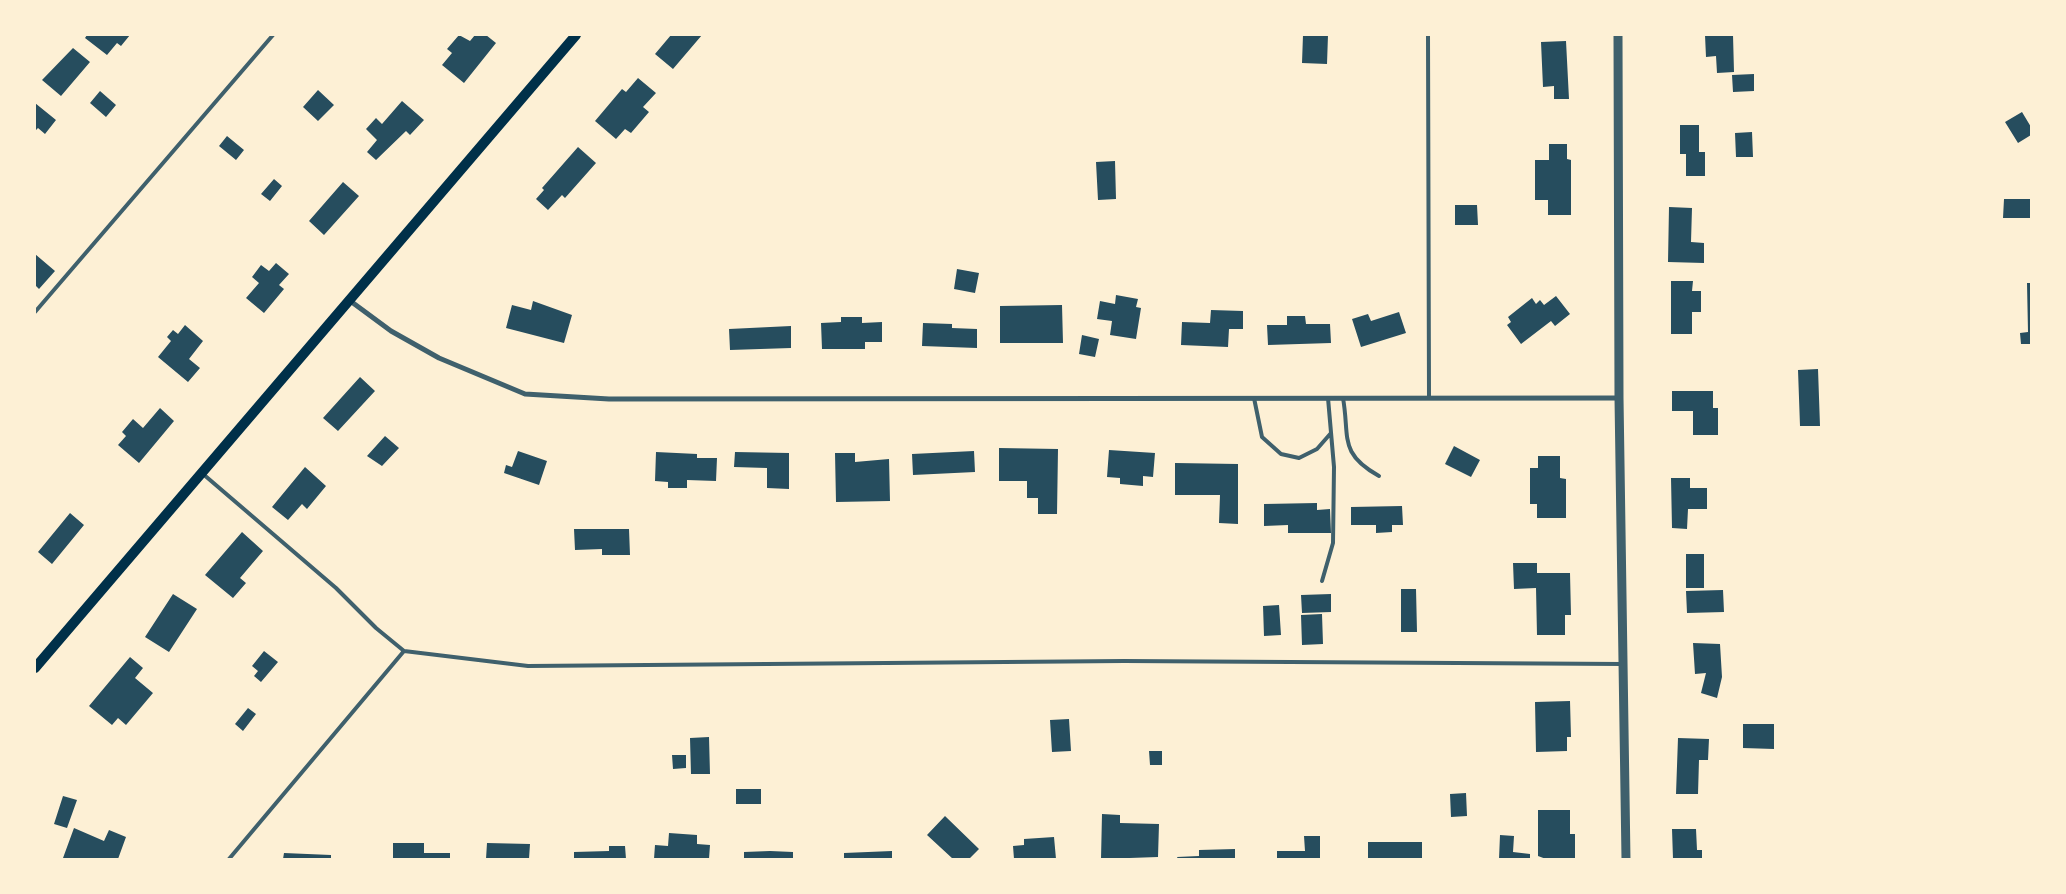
<!DOCTYPE html>
<html>
<head>
<meta charset="utf-8">
<style>
  body { margin:0 }
  #map { position:relative; width:2066px; height:894px; overflow:hidden; background:#fdf0d5; font-family:"IBM Plex Sans",sans-serif }
  canvas { display:block }
  .frame { position:absolute; inset:0; border:36px solid #fdf0d5; pointer-events:none }
</style>
</head>
<body>
<div id="map">
<canvas width="2066" height="894"></canvas>
<div class="frame"></div>
</div>
<script>
const ctx = document.querySelector('canvas').getContext('2d');
ctx.lineJoin = 'round';
function fillPath(path, color) { ctx.fillStyle = color; ctx.fill(path, 'evenodd'); }
function trace(path, color, width, dash) { ctx.strokeStyle = color; ctx.lineWidth = width; ctx.lineCap = dash ? 'butt' : 'round'; ctx.setLineDash(dash || []); ctx.stroke(path); }
fillPath(new Path2D(`
  M87,35H130L121,46L117,43L107,55L85,38Z
  M459,35L470,41L475,35H486L496,43L464,83L442,65L452,53L447,49Z
  M671,35H702L673,69L655,54Z
  M1303,35H1328L1327,64L1302,63Z
  M1705,35H1733L1734,72L1717,73L1716,56L1706,57Z
  M1566,41L1569,99H1554V86L1543,87L1541,42Z
  M73,48L90,62L61,96L42,80Z
  M1754,74V91L1733,92L1732,75Z
  M638,78L656,93L643,107L649,112L631,133L625,129L616,139L595,121L622,89L626,92Z
  M318,90L334,105L318,121L303,107Z
  M100,91L116,105L106,117L90,103Z
  M402,101L424,120L410,135L406,131L376,160L367,152L377,140L366,129L376,118L382,124Z
  M35,103L56,120L45,134L38,128L35,131Z
  M2022,112L2031,127V135L2018,143L2005,122Z
  M1680,125H1699V152H1705V176H1686V154H1680Z
  M1752,132L1753,157H1736L1735,133Z
  M227,136L244,150L236,160L219,146Z
  M1549,144H1567V159L1571,160V215H1548V200H1535V160H1549Z
  M578,147L596,163L565,198L562,195L548,210L536,199L544,190L542,188Z
  M1115,161L1116,199L1098,200L1096,162Z
  M274,179L282,186L270,201L261,194Z
  M343,182L359,196L324,235L309,221Z
  M2004,199H2031V218H2003Z
  M1455,205H1477L1478,225H1455Z
  M1669,207L1692,208L1691,242L1704,243V263L1668,262Z
  M35,254L55,271L39,289L35,285Z
  M276,263L289,274L279,285L284,289L264,313L246,298L259,283L252,277L261,265L269,271Z
  M957,269L979,273L975,293L954,289Z
  M1671,281H1693L1692,291H1701V312H1692V334H1671Z
  M2027,283H2031V344H2021L2020,333L2028,332Z
  M1116,295L1138,299L1136,307L1141,308L1136,339L1110,335L1112,321L1097,319L1100,301L1115,304Z
  M1556,296L1570,314L1555,326L1551,321L1521,344L1507,325L1511,322L1508,317L1532,298L1536,304L1540,300L1544,305Z
  M533,301L572,315L564,343L506,328L512,305L531,310Z
  M1062,305L1063,343H1000V306Z
  M1211,310L1243,311V329H1229L1228,347L1181,345L1182,322L1210,323Z
  M1399,312L1406,333L1361,347L1352,319L1368,314L1371,321Z
  M1287,316H1305L1306,324H1330L1331,343L1268,345L1267,325H1287Z
  M841,317H862V323L882,322V342H865V349H822L821,323L841,322Z
  M923,323L952,324V328L977,329V348L922,346Z
  M185,325L203,341L189,359L200,368L188,382L158,357L171,341L167,337L173,330L178,334Z
  M791,326V348L730,350L729,329Z
  M1082,335L1099,339L1095,357L1079,354Z
  M1818,369L1820,426H1800L1798,370Z
  M360,377L375,391L338,431L323,418Z
  M1672,391H1713V408H1718V435H1693V411H1672Z
  M160,408L174,421L139,463L118,445L126,436L122,432L133,419L143,428Z
  M385,436L399,448L382,466L367,456Z
  M1454,446L1480,460L1471,477L1445,464Z
  M999,448L1058,449L1057,514H1038V498H1027V481H999Z
  M1109,450L1155,453L1153,477L1143,476V486L1120,484V478L1107,477Z
  M518,451L547,461L539,485L504,473L506,465L512,467Z
  M974,451L975,472L913,475L912,454Z
  M656,452L697,454V458H717L716,481L687,480V488H668V482L655,481Z
  M735,452L789,453V489L767,488V468L734,467Z
  M835,453H855V462L889,459L890,501L836,502Z
  M1538,456H1560V478L1566,479V518H1537V504H1530V468H1538Z
  M1175,463L1238,464V524L1219,523L1220,495H1175Z
  M305,467L326,486L307,509L302,504L288,520L272,507Z
  M1671,478H1690V488H1707V509H1688L1687,529L1672,528Z
  M1317,503V510L1330,509L1331,533H1288V525L1264,526V504Z
  M1402,506L1403,525H1392V532L1376,533V525H1351V507Z
  M70,513L84,525L52,564L38,552Z
  M574,529H629L630,555H602V549L575,550Z
  M242,532L263,551L240,578L246,583L233,598L205,575Z
  M1686,554H1704V588H1686Z
  M1513,563H1537V573H1570L1571,615H1565V635H1537L1536,588L1514,589Z
  M1401,589H1416L1417,632H1401Z
  M1723,590L1724,612L1687,613L1686,591Z
  M173,594L197,609L169,652L145,637Z
  M1331,594V612L1302,613L1301,595Z
  M1279,605L1281,635L1264,636L1263,606Z
  M1322,614L1323,644L1302,645L1301,615Z
  M1693,643L1720,644L1722,677L1717,698L1701,693L1706,673L1695,674Z
  M264,651L278,662L261,682L254,676L258,671L252,666Z
  M130,657L143,668L135,678L153,693L126,725L118,718L112,725L89,706Z
  M1570,701L1571,737H1567V751L1536,752L1535,702Z
  M248,708L256,714L243,731L235,724Z
  M1069,719L1071,751L1052,752L1050,720Z
  M1743,724H1774V749L1743,748Z
  M709,737L710,774H691L690,738Z
  M1678,738L1709,739L1708,760H1699L1698,794H1676Z
  M1149,751H1162V765H1150Z
  M672,755H686V768L673,769Z
  M736,789H761V804H736Z
  M1466,793L1467,816L1451,817L1450,794Z
  M63,796L77,800L67,828L54,824Z
  M1538,810H1570V834H1575V859H1546L1538,856Z
  M1102,814L1120,815V823L1159,824L1158,857L1101,859Z
  M945,816L979,849L969,859H953L927,835Z
  M74,828L104,841L109,830L126,837L118,859L63,858Z
  M1672,829H1696L1697,850H1702V859H1673Z
  M669,833L697,835V844L710,845L709,859H654L655,845L668,846Z
  M1500,835L1514,836L1513,852L1530,854V859H1499Z
  M1304,836H1320V859H1277V851H1305Z
  M1054,837L1056,859H1014L1013,846L1024,845V839Z
  M1368,842H1422V859H1368Z
  M393,843H424V853H450V859H393Z
  M487,843L530,844L529,859H486Z
  M609,846H625L626,859H574V852L609,851Z
  M1235,849V859H1178L1177,857L1199,856V850Z
  M770,851L793,852V859H744V852Z
  M892,851V859H844V853Z
  M284,853L331,855V859H283Z`), '#264d5e');
trace(new Path2D(`
  M1428,35L1429,398
  M35,312L273,35
  M1254,398L1262,437L1281,454L1299,458L1317,449L1331,433
  M1343,398C1350,437 1338,453 1379,476
  M203,474L336,588L376,628L404,651L528,666L1124,661L1623,664
  M1322,581L1333,543L1334,467L1328,398
  M229,859L404,651`), '#3f606c', 4);
trace(new Path2D(`
  M349,300L391,331L439,358L525,394L609,399L1619,398`), '#3f606c', 5);
trace(new Path2D(`
  M1618,35L1619,398L1626,859`), '#3f606c', 9);
trace(new Path2D(`
  M35,668L576,35`), '#003049', 10);
</script>
</body>
</html>
